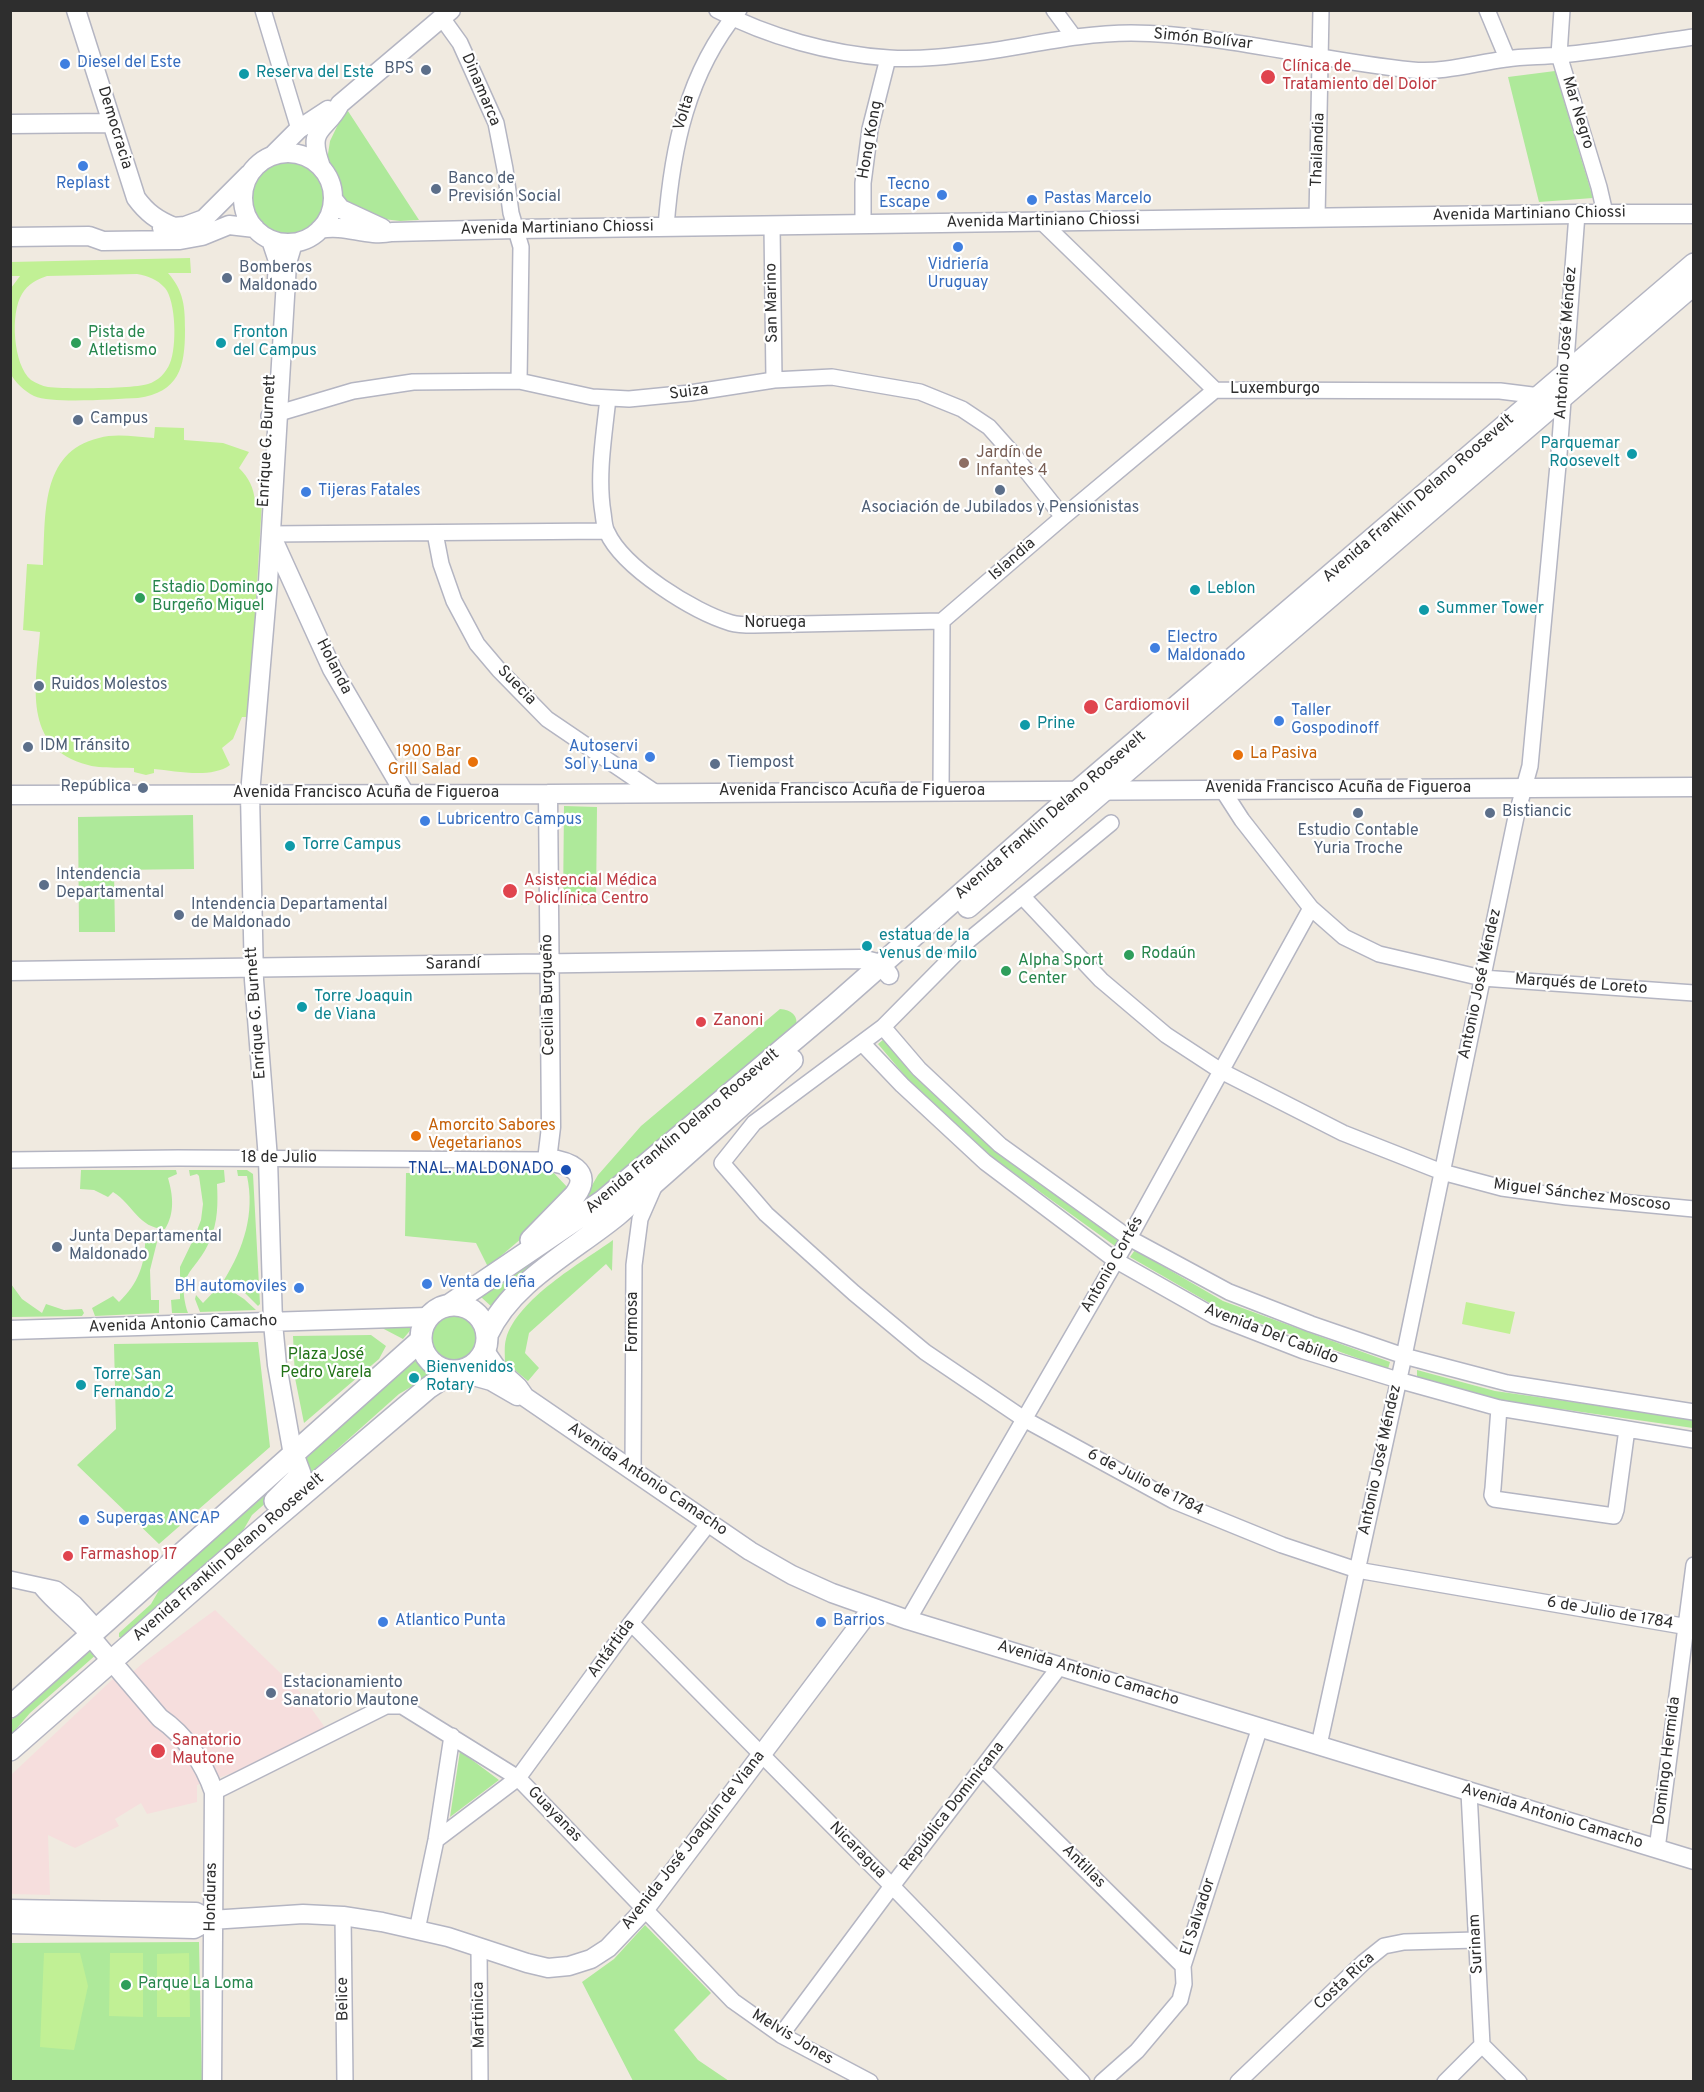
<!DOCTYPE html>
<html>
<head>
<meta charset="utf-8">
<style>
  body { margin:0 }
  #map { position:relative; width:1704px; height:2092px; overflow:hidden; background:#f0eae0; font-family:Overpass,sans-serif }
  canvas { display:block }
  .frame { position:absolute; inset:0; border:12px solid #2e2e2e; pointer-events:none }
</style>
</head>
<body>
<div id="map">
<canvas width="1704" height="2092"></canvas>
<div class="frame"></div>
</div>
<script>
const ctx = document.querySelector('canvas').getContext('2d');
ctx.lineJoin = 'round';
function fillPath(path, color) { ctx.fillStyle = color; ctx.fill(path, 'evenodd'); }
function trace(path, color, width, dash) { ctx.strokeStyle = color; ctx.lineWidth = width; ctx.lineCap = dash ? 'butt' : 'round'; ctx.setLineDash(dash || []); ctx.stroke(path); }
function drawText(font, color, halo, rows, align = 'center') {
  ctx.font = font + ' Overpass,sans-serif'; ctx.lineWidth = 4.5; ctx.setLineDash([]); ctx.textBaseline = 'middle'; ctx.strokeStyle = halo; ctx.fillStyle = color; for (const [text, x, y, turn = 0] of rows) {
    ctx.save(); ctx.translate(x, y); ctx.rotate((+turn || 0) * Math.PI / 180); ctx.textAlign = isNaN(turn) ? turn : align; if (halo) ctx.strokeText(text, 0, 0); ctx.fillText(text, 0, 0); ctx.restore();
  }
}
fillPath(new Path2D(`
  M215,1610L299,1691L326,1729L233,1773L197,1785V1802L147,1814L141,1803L115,1819L119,1826L75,1848L48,1835L50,1895L11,1894V1775L115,1677H127L143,1663Z`), '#f6dedd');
fillPath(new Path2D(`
  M1555,71L1593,198L1539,202L1508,77Z
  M346,108L419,220L400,221L383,219L345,205L338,194L337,185L328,167V154L330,141Z
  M243 198a45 45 0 1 1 90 0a45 45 0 1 1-90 0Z
  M564,806L597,807L596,905H563Z
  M193,815L194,869L114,870L115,932H79L78,817Z
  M780,1009C791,1010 799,1015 796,1028L597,1197L563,1215L591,1187L598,1175L641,1126Z
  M884,1039L994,1149L1119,1240L1115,1246L989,1155L911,1083L878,1044Z
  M81,1170H176L177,1174L168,1178C173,1195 175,1213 165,1229C138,1228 134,1205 113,1192L108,1197L94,1190L80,1189Z
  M189,1170H224L225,1182L217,1184C218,1203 218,1222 210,1240C196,1274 175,1271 188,1313H172L171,1300L180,1299V1267L194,1238L201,1220L203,1204L199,1176L197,1174L190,1176Z
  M237,1170H247L253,1174L260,1304L258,1306L238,1286L224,1280C244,1248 255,1213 247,1176H238Z
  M551,1170L569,1189L529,1232L488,1267L476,1243L405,1236L406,1173Z
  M643,1176L493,1308L481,1297L563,1238Z
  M145,1237L154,1238L157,1242L150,1270L151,1300H159V1313L95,1316L92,1308L113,1296L119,1302C138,1284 146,1263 145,1237Z
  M613,1240L612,1271L606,1264L529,1333L525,1353L539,1368L528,1381L505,1362C505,1355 504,1346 506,1339C517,1299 581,1263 613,1240Z
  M1135,1250L1223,1301L1390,1362L1388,1369L1220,1309L1130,1257Z
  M11,1284L22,1299L42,1313L46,1304L64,1310L82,1309L84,1313L82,1316L11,1317Z
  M221,1284L244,1299L256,1310L200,1312L195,1299L196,1295L203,1303Z
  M426 1338a26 26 0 1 1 52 0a26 26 0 1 1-52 0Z
  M413,1327L403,1339L382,1328Z
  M371,1335L386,1346L379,1359L304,1423L295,1378L293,1336Z
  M258,1342L270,1447L159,1544L77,1465L116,1429L114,1344Z
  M415,1357L433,1374L399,1394L306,1477L300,1464Z
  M1417,1370L1495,1391L1693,1419V1428L1491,1399L1417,1377Z
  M290,1473L293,1479L252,1515L241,1534L122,1638L119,1637V1633L151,1604L162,1585Z
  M93,1647L98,1653L30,1713L11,1735V1720Z
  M460,1751L499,1780L450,1817Z
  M645,1925L711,1993L674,2030L698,2060L729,2081H633L582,1982L614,1959Z
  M199,1942L202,2081H11L10,1943Z`), '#aee99a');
fillPath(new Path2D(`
  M190,258L191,273H168C184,291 185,307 185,330C185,368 179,392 138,398C114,399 53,404 34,396C24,391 15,382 10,373L11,288L20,276H11V262ZM137,274C148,276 157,279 165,288C176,301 177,347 170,363C166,373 158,381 148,384C133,389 64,389 48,387C42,386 36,383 31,380C13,365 10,313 22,294C28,284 36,280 47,276Z
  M155,427L184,428V440L223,443L249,452L239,468C249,478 254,488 255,502H262L249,717H242L233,739L222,748L230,765C211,779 176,771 154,769V773L146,775L134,772V768C119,767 102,769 88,765C21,748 36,683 40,632L23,630L27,564L43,565C46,517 39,452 99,438C116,433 136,437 154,438Z
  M1466,1302L1515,1312L1510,1334L1462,1324Z
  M44,1953H80L88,1986L74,2050L40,2047Z
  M110,1953H143V2017L109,2016Z
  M189,1953L190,2017H157V1954Z`), '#c1f095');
const minor = new Path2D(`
  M263,10L299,129
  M717,10C769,37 830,54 889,58C920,60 952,56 983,52C1032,45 1081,33 1131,33C1226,34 1318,61 1412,70C1444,73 1475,63 1506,59C1524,56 1542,57 1560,55C1605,51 1649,43 1694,37
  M1054,10L1074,37
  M1487,10L1507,58
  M1562,10L1559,55L1599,187L1605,213
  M442,18L460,43L496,123L505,169L511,213L521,247L519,381
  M1317,218L1321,10
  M1042,222L1215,390L1500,391L1540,396
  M863,224V183L870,129L888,58
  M772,226L774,380
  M666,227C672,148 687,73 739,10
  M608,398C604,436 597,476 603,513C604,519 604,527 607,532C623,568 694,612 731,623C738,625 747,625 754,625L942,621
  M269,416L353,391L413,382L519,381L592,397L629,399L690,393L774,380L832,377L920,392L962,409L989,427L1013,454L1063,517
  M435,533L441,564L454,601L477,644L499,670L547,719L656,793
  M270,534L606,531
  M1222,789L1242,820L1311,908L1344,937L1379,954L1482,978L1694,993
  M941,791L942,621L1063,517L1215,390
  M1111,823L969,940L883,1027L754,1123L722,1163L766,1214L854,1293L925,1352L1024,1419L1174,1501L1282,1545L1357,1570L1694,1628
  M1022,896L1101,980L1166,1035L1221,1071L1343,1133L1442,1172L1502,1188L1567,1197L1694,1209
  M883,1027L919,1069L1000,1145L1129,1238L1229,1292L1311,1324L1404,1356L1507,1383L1694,1412
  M862,1043L902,1085L985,1162L1115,1260L1214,1316L1304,1351L1398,1380L1499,1408L1694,1440
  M10,1160L178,1158L547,1160
  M1499,1408L1493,1488L1492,1495L1494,1499L1614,1516L1616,1510L1627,1429
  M633,1471L634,1265L640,1219L654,1187
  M10,1579L56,1589L75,1604L98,1629
  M41,1587C55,1605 75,1618 90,1636
  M908,1620L1129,1238L1311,908
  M631,1623L892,1886L1082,2082
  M1319,1745L1404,1356L1516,817L1530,766L1559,454L1577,214
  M983,1769L1183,1966
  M214,1792L386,1706H402L518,1778L733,2001L781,2035L870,2082
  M1469,1792L1482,2045L1519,2082
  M436,1840L518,1778L631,1623L709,1523
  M1657,1849L1694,1565
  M343,1916L345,2082
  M417,1930L436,1840L452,1736
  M479,1948L480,2082
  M781,2035L892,1886L1060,1666
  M1102,2082L1137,2051L1180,2000L1184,1984L1183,1966L1260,1727
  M1238,2082L1364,1962L1384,1946L1404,1942L1476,1940
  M1445,2082L1482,2045`);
const tertiary = new Path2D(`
  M76,10L136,198C147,213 157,220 174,227
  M10,124L112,123
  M243 198a45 45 0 1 1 90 0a45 45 0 1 1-90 0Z
  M272,156L299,129L328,110
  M321,167C306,126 325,133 340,104L451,10
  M333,199L341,209L382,228
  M162,228L185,226L204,219L249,174
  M320,229C347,224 365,237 392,232L516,229L1577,214H1694
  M10,237L89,236L103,241L180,240L202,236L229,225L255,228
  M271,240L278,261L277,279
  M272,537L332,669L405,794
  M10,795L548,794L1694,787
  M10,971L861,959L881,964L889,975
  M547,1160L551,1127L548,794
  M10,1330L427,1317
  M485,1351L496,1367L518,1387L525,1397L750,1551L792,1575L832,1593L908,1620L1694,1860
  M459,1372L491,1381L517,1396
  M293,1455L277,1365L273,1323L268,1159L254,980L250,794L268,582L287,263L293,243
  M90,1636L160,1718C185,1735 204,1763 214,1792L212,2082
  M10,1909L196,1912L211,1920L303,1914L343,1916L382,1922L448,1937L527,1963L548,1968L569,1966L591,1959L608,1948L645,1909L872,1608
  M10,1924L194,1929L211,1920`);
const secondary = new Path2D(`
  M968,907L1694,284
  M531,1240L575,1195C593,1171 567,1162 547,1160
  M451,1304L603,1201L833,1007L1079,790L1694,264
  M421 1338a33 33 0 1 1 66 0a33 33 0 1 1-66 0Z
  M487,1335C511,1282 573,1251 617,1215C676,1165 734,1111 792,1060
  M275,1501L299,1477L300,1474L293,1455
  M10,1707L420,1341
  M10,1750L253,1537L428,1388L452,1372`);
trace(minor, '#b4b5c2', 18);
trace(tertiary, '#b4b5c2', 21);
trace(secondary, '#b4b5c2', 24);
trace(minor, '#fff', 15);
trace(tertiary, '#fff', 18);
trace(secondary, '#fff', 21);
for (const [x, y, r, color] of [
  [65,64,6,"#3f7fe0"],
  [426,70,6,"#5c6f8a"],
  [244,74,6,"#0f9aa8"],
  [1268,77,8,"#e0444e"],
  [83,166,6,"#3f7fe0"],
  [436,189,6,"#5c6f8a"],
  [942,195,6,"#3f7fe0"],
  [1032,200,6,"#3f7fe0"],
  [958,247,6,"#3f7fe0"],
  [227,278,6,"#5c6f8a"],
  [76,343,6,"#2e9e5b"],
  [221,343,6,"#0f9aa8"],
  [78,420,6,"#5c6f8a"],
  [1632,454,6,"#0f9aa8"],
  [964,463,6,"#8d6e63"],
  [1000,490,6,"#5c6f8a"],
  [306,492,6,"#3f7fe0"],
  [1195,590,6,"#0f9aa8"],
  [140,598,6,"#2e9e5b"],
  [1424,610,6,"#0f9aa8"],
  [1155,648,6,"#3f7fe0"],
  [39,686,6,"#5c6f8a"],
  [1091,707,8,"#e0444e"],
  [1279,721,6,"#3f7fe0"],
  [1025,725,6,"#0f9aa8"],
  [28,747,6,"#5c6f8a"],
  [1238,755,6,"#e8710a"],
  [650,757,6,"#3f7fe0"],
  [473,762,6,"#e8710a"],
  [715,764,6,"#5c6f8a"],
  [143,788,6,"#5c6f8a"],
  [1358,813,6,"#5c6f8a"],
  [1490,813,6,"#5c6f8a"],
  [425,821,6,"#3f7fe0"],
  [290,846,6,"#0f9aa8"],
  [44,885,6,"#5c6f8a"],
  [510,891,8,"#e0444e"],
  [179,915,6,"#5c6f8a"],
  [867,946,6,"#0f9aa8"],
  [1129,955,6,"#2e9e5b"],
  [1006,971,6,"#2e9e5b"],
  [302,1007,6,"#0f9aa8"],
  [701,1022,6,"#e0444e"],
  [416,1136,6,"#e8710a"],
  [566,1170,6,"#1a4fb4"],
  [57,1247,6,"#5c6f8a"],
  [427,1284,6,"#3f7fe0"],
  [299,1288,6,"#3f7fe0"],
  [414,1378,6,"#0f9aa8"],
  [81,1385,6,"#0f9aa8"],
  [84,1520,6,"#3f7fe0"],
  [68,1556,6,"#e0444e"],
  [383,1622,6,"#3f7fe0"],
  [821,1622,6,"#3f7fe0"],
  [271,1693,6,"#5c6f8a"],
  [158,1751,8,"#e0444e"],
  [126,1985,6,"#2e9e5b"]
]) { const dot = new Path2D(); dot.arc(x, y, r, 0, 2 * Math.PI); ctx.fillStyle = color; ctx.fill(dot); trace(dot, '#fff', 2); }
drawText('16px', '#2e2e2e', '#fff', [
  ["Simón Bolívar",1203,40,6],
  ["Dinamarca",480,90,67],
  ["Volta",685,113,-73],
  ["Mar Negro",1577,113,73],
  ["Democracia",114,128,73],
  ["Hong Kong",871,140,-80],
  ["Thailandia",1319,150,-88],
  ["Avenida Martiniano Chiossi",1529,215,-1],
  ["Avenida Martiniano Chiossi",1043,222,-1],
  ["Avenida Martiniano Chiossi",557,229,-1],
  ["San Marino",773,303,-91],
  ["Antonio José Méndez",1567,343,-86],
  ["Luxemburgo",1275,390],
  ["Suiza",689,393,-8],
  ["Enrique G. Burnett",268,441,-87],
  ["Avenida Franklin Delano Roosevelt",1419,499,-41],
  ["Islandia",1013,560,-41],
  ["Noruega",775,624],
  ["Holanda",333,667,63],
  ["Suecia",516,686,46],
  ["Avenida Francisco Acuña de Figueroa",1338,789],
  ["Avenida Francisco Acuña de Figueroa",852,792],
  ["Avenida Francisco Acuña de Figueroa",366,794],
  ["Avenida Franklin Delano Roosevelt",1051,816,-41],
  ["Sarandí",453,965,-1],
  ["Antonio José Méndez",1481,984,-78],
  ["Marqués de Loreto",1581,985,4],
  ["Cecilia Burgueño",549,995,-91],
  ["Enrique G. Burnett",257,1013,-94],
  ["Avenida Franklin Delano Roosevelt",683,1132,-40],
  ["18 de Julio",279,1159],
  ["Miguel Sánchez Moscoso",1582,1196,7],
  ["Antonio Cortés",1113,1265,-60],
  ["Formosa",634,1322,-90],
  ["Avenida Antonio Camacho",183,1325,-2],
  ["Avenida Del Cabildo",1271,1335,21],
  ["Antonio José Méndez",1381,1460,-78],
  ["Avenida Antonio Camacho",647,1480,34],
  ["6 de Julio de 1784",1145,1483,27],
  ["Avenida Franklin Delano Roosevelt",229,1558,-41],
  ["6 de Julio de 1784",1610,1614,10],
  ["Antártida",612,1649,-54],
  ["Avenida Antonio Camacho",1088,1674,17],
  ["Domingo Hermida",1668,1761,-83],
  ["República Dominicana",953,1807,-52],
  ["Guayanas",554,1815,46],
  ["Avenida Antonio Camacho",1552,1817,17],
  ["Avenida José Joaquín de Viana",694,1841,-52],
  ["Nicaragua",857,1851,45],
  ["Antillas",1083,1867,45],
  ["Honduras",212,1897,-89],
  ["El Salvador",1199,1917,-72],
  ["Surinam",1477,1944,-93],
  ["Costa Rica",1345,1982,-43],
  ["Belice",344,1999,-91],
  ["Martinica",480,2015,-91],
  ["Melvis Jones",792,2038,31]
]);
drawText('16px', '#366cbe', '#fff', [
  ["Diesel del Este",77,64],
  ["Replast",83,185,"center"],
  ["Tecno",930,186,"right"],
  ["Escape",930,204,"right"],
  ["Pastas Marcelo",1044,200],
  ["Vidriería",958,266,"center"],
  ["Uruguay",958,284,"center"],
  ["Tijeras Fatales",318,492],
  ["Electro",1167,639],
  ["Maldonado",1167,657],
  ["Taller",1291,712],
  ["Gospodinoff",1291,730],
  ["Autoservi",638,748,"right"],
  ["Sol y Luna",638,766,"right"],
  ["Lubricentro Campus",437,821],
  ["Venta de leña",439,1284],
  ["BH automoviles",287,1288,"right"],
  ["Supergas ANCAP",96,1520],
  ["Atlantico Punta",395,1622],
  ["Barrios",833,1622]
], 'left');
drawText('16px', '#be3a42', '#fff', [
  ["Clínica de",1282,68],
  ["Tratamiento del Dolor",1282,86],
  ["Cardiomovil",1104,707],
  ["Asistencial Médica",524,882],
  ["Policlínica Centro",524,900],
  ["Zanoni",713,1022],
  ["Farmashop 17",80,1556],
  ["Sanatorio",172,1742],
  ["Mautone",172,1760]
], 'left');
drawText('16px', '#4e5e75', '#fff', [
  ["BPS",414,70,"right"],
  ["Banco de",448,180],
  ["Previsión Social",448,198],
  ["Bomberos",239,269],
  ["Maldonado",239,287],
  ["Campus",90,420],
  ["Asociación de Jubilados y Pensionistas",1000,509,"center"],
  ["Ruidos Molestos",51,686],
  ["IDM Tránsito",40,747],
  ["Tiempost",727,764],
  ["República",131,788,"right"],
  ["Bistiancic",1502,813],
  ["Estudio Contable",1358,832,"center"],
  ["Yuria Troche",1358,850,"center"],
  ["Intendencia",56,876],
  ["Departamental",56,894],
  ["Intendencia Departamental",191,906],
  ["de Maldonado",191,924],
  ["Junta Departamental",69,1238],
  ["Maldonado",69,1256],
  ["Estacionamiento",283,1684],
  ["Sanatorio Mautone",283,1702]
], 'left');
drawText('16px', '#0d838f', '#fff', [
  ["Reserva del Este",256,74],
  ["Fronton",233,334],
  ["del Campus",233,352],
  ["Parquemar",1620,445,"right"],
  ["Roosevelt",1620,463,"right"],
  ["Leblon",1207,590],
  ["Summer Tower",1436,610],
  ["Prine",1037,725],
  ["Torre Campus",302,846],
  ["estatua de la",879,937],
  ["venus de milo",879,955],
  ["Torre Joaquin",314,998],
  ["de Viana",314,1016],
  ["Bienvenidos",426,1369],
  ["Rotary",426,1387],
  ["Torre San",93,1376],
  ["Fernando 2",93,1394]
], 'left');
drawText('16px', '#27864d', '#fff', [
  ["Pista de",88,334],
  ["Atletismo",88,352],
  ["Estadio Domingo",152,589],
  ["Burgeño Miguel",152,607],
  ["Rodaún",1141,955],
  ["Alpha Sport",1018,962],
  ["Center",1018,980],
  ["Parque La Loma",138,1985]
], 'left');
drawText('16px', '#785e54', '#fff', [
  ["Jardín de",976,454],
  ["Infantes 4",976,472]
], 'left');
drawText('16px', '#c56008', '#fff', [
  ["1900 Bar",461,753,"right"],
  ["Grill Salad",461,771,"right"],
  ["La Pasiva",1250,755],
  ["Amorcito Sabores",428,1127],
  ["Vegetarianos",428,1145]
], 'left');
drawText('16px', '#164399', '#fff', [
  ["TNAL. MALDONADO",554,1170]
], 'right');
drawText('16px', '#217217', '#fff', [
  ["Plaza José",326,1356],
  ["Pedro Varela",326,1374]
]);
</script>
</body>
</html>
